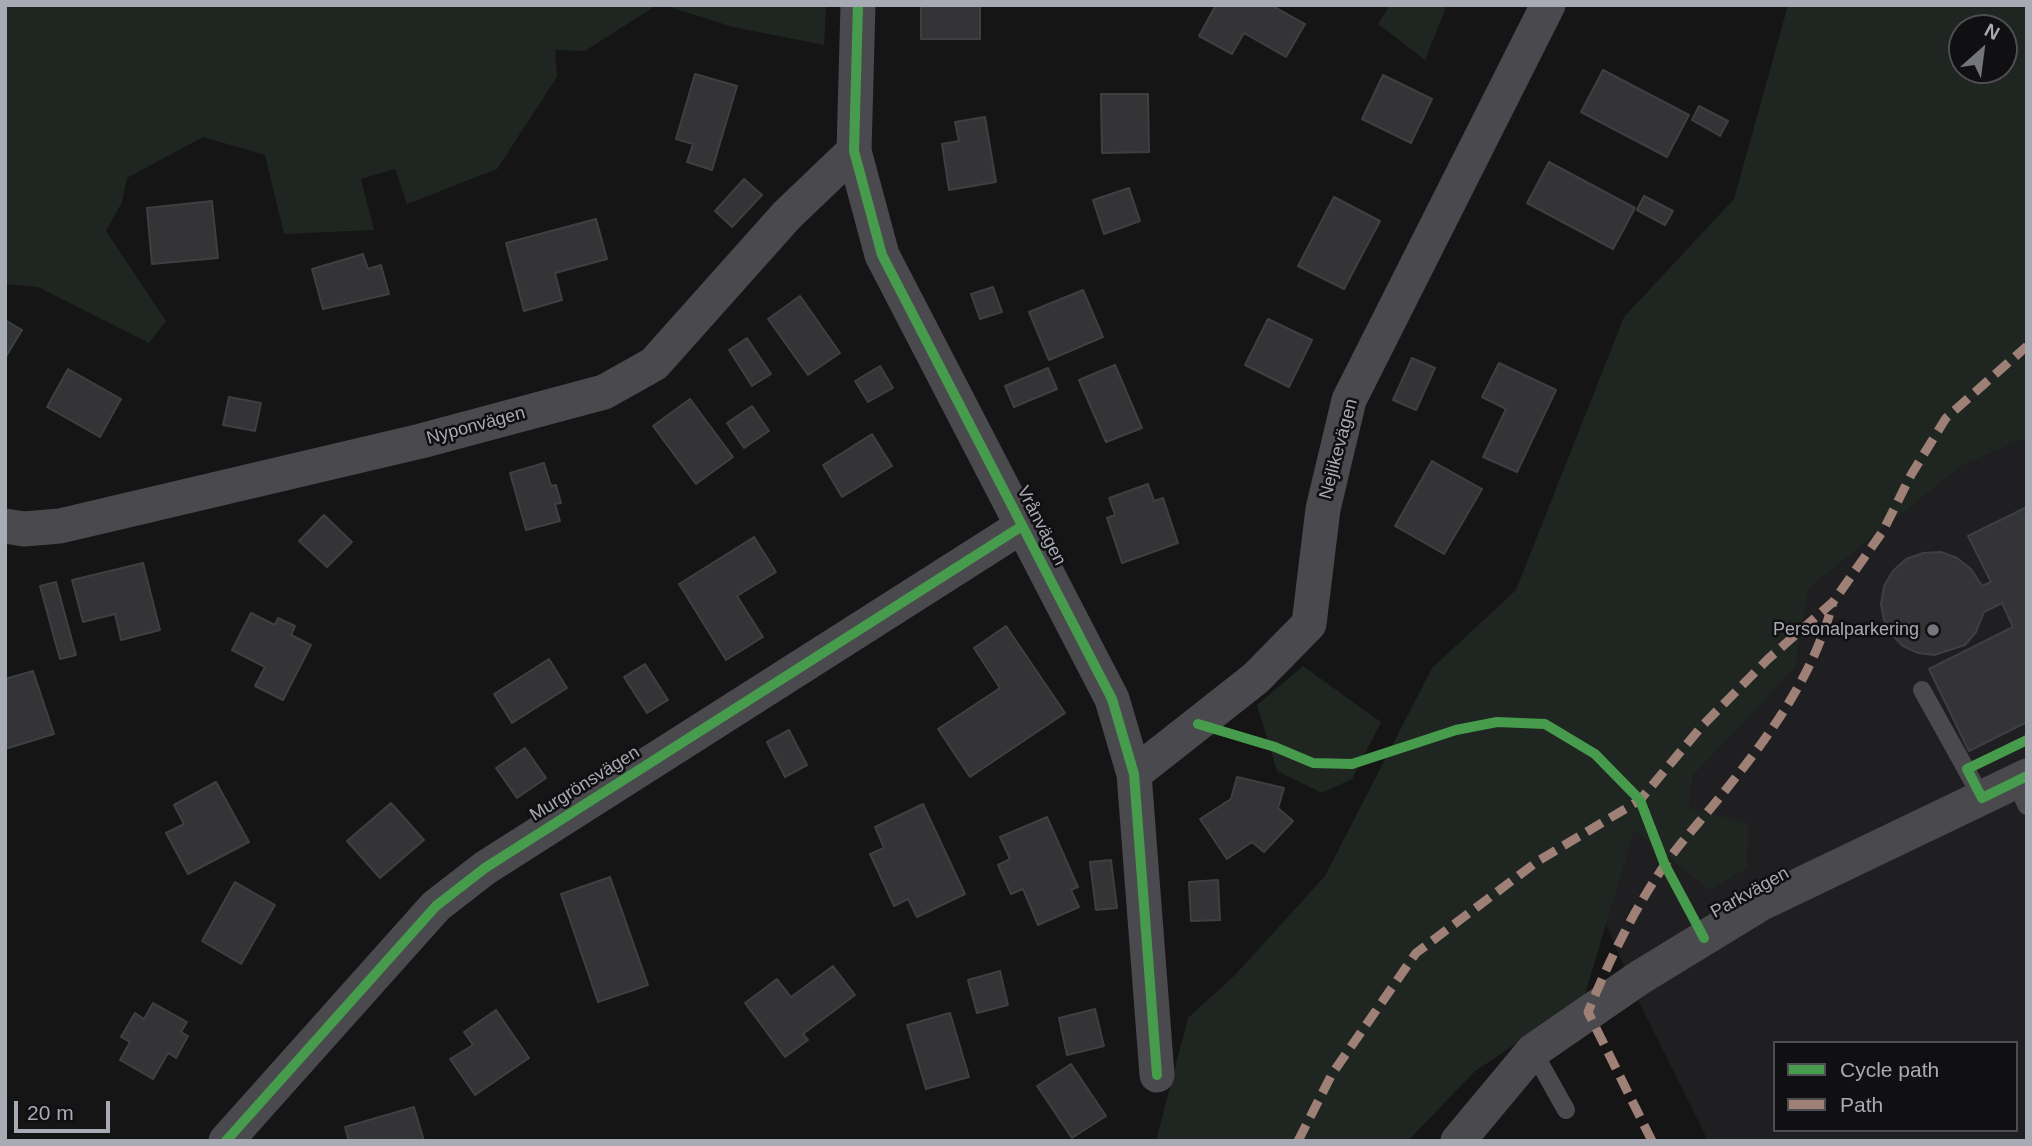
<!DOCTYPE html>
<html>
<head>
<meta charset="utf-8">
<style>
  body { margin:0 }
  #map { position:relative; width:2032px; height:1146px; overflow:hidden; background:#151515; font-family:Helvetica,sans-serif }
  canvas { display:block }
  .frame { position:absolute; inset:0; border:7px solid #a8aab4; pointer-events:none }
  .legend { position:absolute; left:1773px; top:1041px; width:245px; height:91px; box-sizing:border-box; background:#100f11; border:2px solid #4d4d52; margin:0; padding:9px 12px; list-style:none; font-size:21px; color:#a8aab4 }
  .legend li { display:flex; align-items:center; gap:14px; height:35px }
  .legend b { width:35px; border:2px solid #4d4d52 }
  .north { position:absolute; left:1948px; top:14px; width:70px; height:70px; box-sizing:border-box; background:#100f11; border:2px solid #4d4d52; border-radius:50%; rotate:28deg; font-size:19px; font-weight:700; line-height:28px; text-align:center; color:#a8aab4 }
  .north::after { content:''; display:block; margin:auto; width:24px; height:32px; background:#75767c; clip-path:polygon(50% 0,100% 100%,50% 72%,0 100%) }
  .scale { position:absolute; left:14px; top:1101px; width:96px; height:32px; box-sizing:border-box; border:4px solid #a8aab4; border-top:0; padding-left:9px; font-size:21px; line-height:24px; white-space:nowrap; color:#a8aab4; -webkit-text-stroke:5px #100f11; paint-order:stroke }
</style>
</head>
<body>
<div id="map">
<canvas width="2032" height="1146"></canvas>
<div class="frame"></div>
<ul class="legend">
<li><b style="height:9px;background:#469c4c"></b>Cycle path</li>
<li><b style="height:9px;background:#9e8076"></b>Path</li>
</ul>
<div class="north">N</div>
<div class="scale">20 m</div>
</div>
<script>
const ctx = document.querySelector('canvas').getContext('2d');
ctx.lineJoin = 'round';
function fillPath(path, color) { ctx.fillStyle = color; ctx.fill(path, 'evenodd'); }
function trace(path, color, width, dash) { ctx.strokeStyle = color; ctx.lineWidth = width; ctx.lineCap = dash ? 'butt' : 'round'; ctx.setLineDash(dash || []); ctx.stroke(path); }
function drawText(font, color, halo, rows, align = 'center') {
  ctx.font = font + ' Helvetica,sans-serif'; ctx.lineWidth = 5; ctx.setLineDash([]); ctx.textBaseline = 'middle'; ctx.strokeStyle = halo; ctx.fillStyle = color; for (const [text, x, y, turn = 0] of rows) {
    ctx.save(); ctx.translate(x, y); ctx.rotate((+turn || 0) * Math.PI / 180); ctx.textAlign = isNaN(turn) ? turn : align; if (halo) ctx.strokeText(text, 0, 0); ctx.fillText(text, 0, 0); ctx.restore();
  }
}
fillPath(new Path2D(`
  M2027,437V1141H1708L1640,1004L1605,922L1634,829L1710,889L1689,808L1693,776L1795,668L1809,588L1960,467ZM1775,1043H2016V1130H1775Z`), '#1f1f21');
fillPath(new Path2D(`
  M5,5H657L585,51L555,50L557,77L497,169L407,204L395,169L361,179L374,230L284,234L265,155L203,137L127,178L122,202L106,231L166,321L149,343L38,287L5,284Z
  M663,5H826L824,45L733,27Z
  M1390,5H1447L1425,60L1378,24Z
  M1788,5H2027V437L1960,467L1809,588L1795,668L1693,776L1689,808L1748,823L1747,868L1710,890L1634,830L1584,998L1474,1072L1408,1141H1156L1188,1018L1235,975L1325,876L1432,668L1516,590L1624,317L1734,199ZM1962,28H2004V70H1962Z
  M1303,666L1381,722L1352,779L1322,793L1277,771L1257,705Z`), '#1f2521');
const building = new Path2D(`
  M921,5H980V39H921Z
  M1216,5H1271L1305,24L1286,57L1244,33L1232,54L1199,36Z
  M1603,70L1689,115L1667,157L1581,112Z
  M695,74L737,86L712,170L687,162L693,144L676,139Z
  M1383,75L1432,99L1411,143L1362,119Z
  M1101,94H1148L1149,152L1102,153Z
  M1699,106L1728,121L1720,136L1692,120Z
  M985,117L996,182L949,190L942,144L959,141L955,122Z
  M1549,162L1635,208L1613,249L1527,203Z
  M744,179L762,195L732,227L715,211Z
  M1129,188L1140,221L1104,234L1093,200Z
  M1644,196L1673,211L1665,225L1637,210Z
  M1334,197L1380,221L1344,289L1298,266Z
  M212,201L218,258L152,264L147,208Z
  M596,219L607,259L555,273L562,300L524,311L506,243Z
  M363,254L368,269L381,265L389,294L323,309L312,269Z
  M993,287L1002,312L980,319L971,294Z
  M1083,290L1103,337L1049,360L1029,312Z
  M800,296L840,353L808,375L768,319Z
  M1268,319L1312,340L1289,387L1245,365Z
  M5,320L22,330L5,358Z
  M747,338L771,374L752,386L729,350Z
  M1412,358L1435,368L1416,410L1393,400Z
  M1499,363L1556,390L1517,472L1483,457L1506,409L1482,397Z
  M1115,365L1142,428L1106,442L1079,380Z
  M880,366L893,388L868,402L855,381Z
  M1048,368L1057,389L1014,407L1005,386Z
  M68,369L121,399L100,437L47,407Z
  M229,397L261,403L255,431L223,425Z
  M690,399L733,457L696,484L653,426Z
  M752,406L769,431L744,448L727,423Z
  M872,434L892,466L842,497L823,465Z
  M1432,461L1482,489L1444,554L1395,526Z
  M544,463L551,486L556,485L561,503L555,504L560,521L526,530L510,473Z
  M1148,484L1154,501L1163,498L1178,543L1122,563L1107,518L1115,515L1109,498Z
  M2027,507V722L1969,751L1929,669L2013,627L2002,603L1984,612L1976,632L1965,645L1934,655L1918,653L1903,646L1891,634L1884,620L1881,604L1884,586L1893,571L1906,559L1923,553L1941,552L1957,558L1971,569L1982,586L1991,582L1968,536Z
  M324,515L352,542L327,567L299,541Z
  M754,537L776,572L737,596L763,637L726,660L679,584Z
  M143,563L160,630L121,640L115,614L83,622L72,580Z
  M56,582L76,655L60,659L40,586Z
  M251,613L275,625L278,618L295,626L291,635L311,645L283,700L255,686L265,667L232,650Z
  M1006,626L1065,713L970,777L938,729L1000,688L974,648Z
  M549,659L567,688L512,723L494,694Z
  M645,664L668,700L647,713L624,677Z
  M33,671L54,734L5,749V679Z
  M789,730L807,765L785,777L767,742Z
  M525,748L546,778L517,798L496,768Z
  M1237,777L1284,788L1278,808L1293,821L1264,852L1252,842L1227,859L1200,819L1231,799Z
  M216,782L249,842L188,874L166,833L184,824L174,805Z
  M391,803L424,840L380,878L347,841Z
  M923,804L965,894L917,917L908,899L894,906L870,854L884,848L875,827Z
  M1047,817L1078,887L1071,890L1079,907L1038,925L1023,889L1011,894L998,865L1010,859L1000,837Z
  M1111,860L1117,908L1096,910L1090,862Z
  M610,877L648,985L598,1002L561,894Z
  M1218,880L1220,920L1191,921L1189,882Z
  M235,882L275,905L241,964L202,941Z
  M833,966L855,995L803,1034L808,1040L785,1057L745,1003L777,979L791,997Z
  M1000,971L1008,1005L977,1013L968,980Z
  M153,1003L187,1022L181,1032L188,1036L176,1058L168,1053L153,1079L120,1060L130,1042L121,1037L135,1013L144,1019Z
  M1095,1009L1104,1046L1067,1055L1059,1018Z
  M496,1010L529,1058L475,1095L450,1059L473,1045L464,1032Z
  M950,1013L969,1077L926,1089L907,1025Z
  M1071,1064L1106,1116L1072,1138L1037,1086Z
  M414,1107L424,1141H349L345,1127Z`);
fillPath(building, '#343436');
trace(building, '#3e3f41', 2);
trace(new Path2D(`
  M1922,690L1982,798
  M2015,781L2027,806
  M1533,1051L1566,1110`), '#4a4a4e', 18);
trace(new Path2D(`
  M858,5L854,151L882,255L1112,699L1134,774L1157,1075
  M5,526L24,529L60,526L421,441L604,392L654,364L787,215L854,151
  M1134,774L1256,678L1309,624L1323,509L1349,400L1548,5
  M226,1141L436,906L485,868L1022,526
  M1458,1141L1533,1051L1639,978L1760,904L2027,776`), '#4a4a4e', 35);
trace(new Path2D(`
  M1298,1141L1332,1074L1416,953L1538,861L1640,800L1702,726L1768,659L1833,602L1883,531L1911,475L1946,418L2027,346
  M1652,1141L1588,1012C1609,961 1633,911 1664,866C1679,844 1698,824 1715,803C1765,742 1813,679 1833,602`), '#9e8076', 9, [18, 9]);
trace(new Path2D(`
  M858,5L854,151L882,255L1112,699L1134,774L1157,1075
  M1198,724L1275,747L1313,763L1352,764L1456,730L1497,722L1545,724L1595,754L1640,800L1665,865L1704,938
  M2027,740L1967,769L1982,798L2027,776
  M226,1141L436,906L485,868L1022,526`), '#469c4c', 10);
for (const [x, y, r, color] of [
  [1933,630,7,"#75767c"]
]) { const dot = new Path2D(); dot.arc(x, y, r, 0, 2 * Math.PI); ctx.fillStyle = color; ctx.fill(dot); trace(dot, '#100f11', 2.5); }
drawText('18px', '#a8aab4', '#100f11', [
  ["Nyponvägen",476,426,-15],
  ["Nejlikevägen",1339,449,-75],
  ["Vrånvägen",1041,526,63],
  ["Murgrönsvägen",585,784,-32],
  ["Parkvägen",1750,893,-29]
]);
drawText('18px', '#a8aab4', '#100f11', [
  ["Personalparkering",1919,630]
], 'right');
</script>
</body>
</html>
